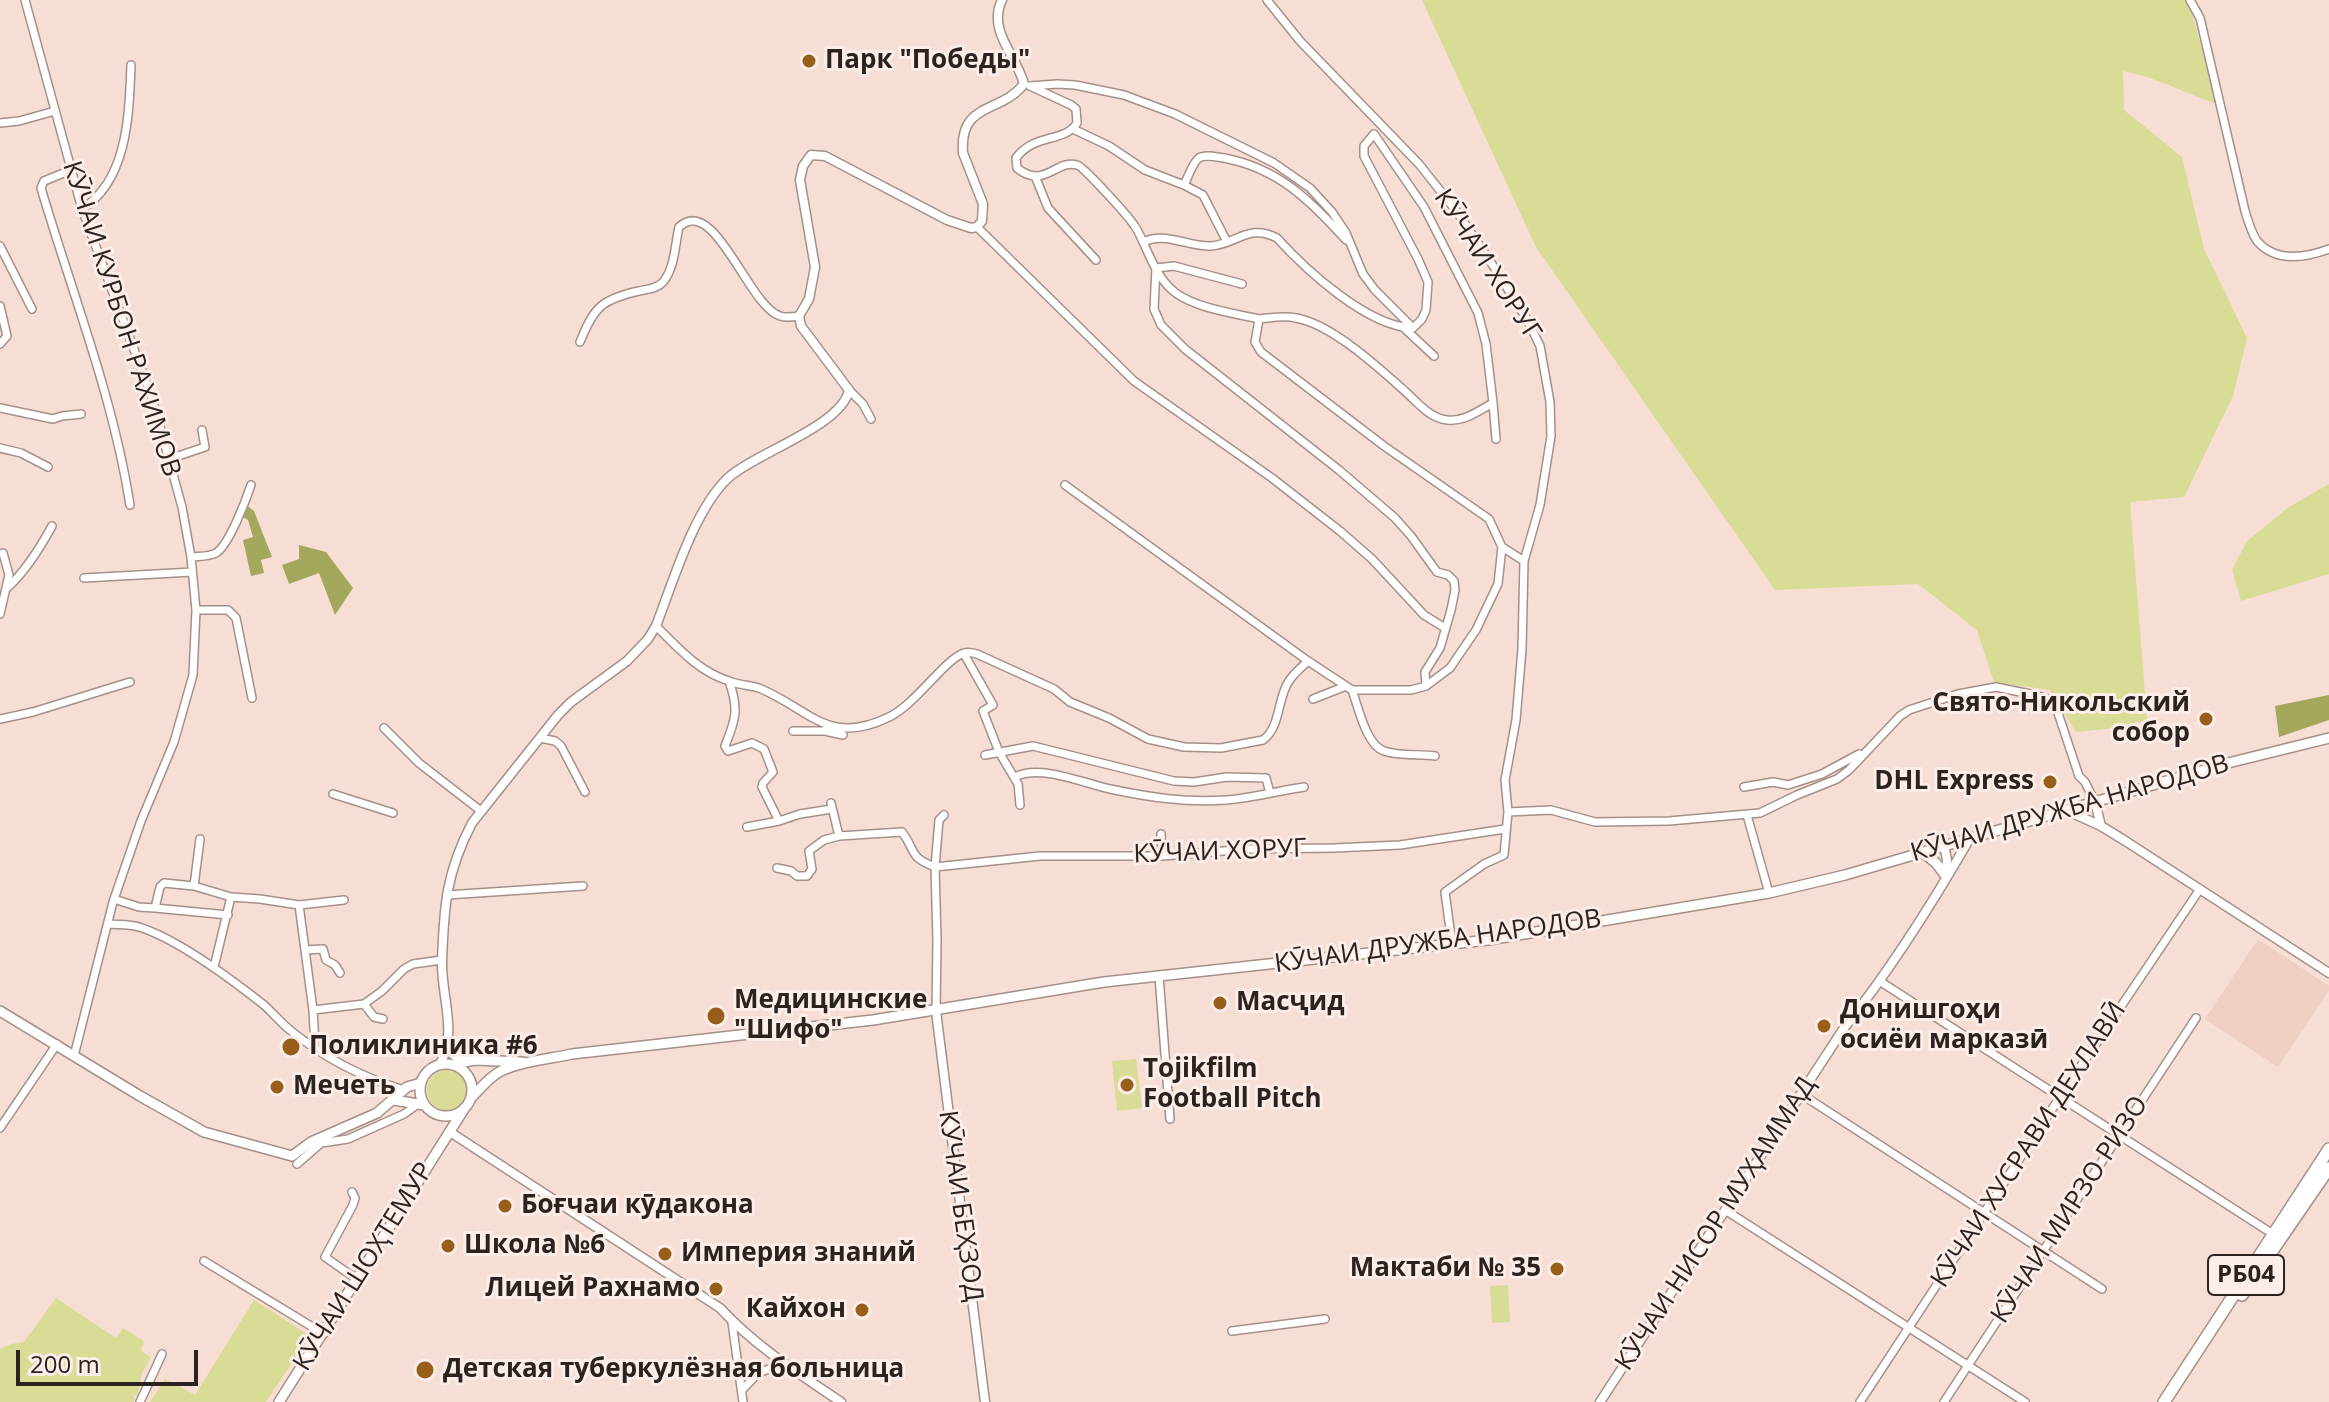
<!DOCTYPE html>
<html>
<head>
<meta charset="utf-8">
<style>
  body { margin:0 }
  #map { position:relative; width:2329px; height:1402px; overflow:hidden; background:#f6ded5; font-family:"Open Sans",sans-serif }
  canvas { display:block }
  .scale { position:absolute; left:16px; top:1350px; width:182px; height:36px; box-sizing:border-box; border:4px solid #2b231f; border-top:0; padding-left:10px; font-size:24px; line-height:28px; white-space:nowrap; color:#2b231f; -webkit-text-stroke:6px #fcede8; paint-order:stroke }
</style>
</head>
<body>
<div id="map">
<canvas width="2329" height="1402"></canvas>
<div class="scale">200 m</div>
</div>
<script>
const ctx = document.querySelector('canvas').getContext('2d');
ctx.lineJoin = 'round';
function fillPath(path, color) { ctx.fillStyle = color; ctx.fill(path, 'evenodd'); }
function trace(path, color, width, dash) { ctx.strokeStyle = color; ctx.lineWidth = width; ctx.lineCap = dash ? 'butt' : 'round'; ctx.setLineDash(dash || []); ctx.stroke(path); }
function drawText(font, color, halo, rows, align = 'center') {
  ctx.font = font + ' "Open Sans",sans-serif'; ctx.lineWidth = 6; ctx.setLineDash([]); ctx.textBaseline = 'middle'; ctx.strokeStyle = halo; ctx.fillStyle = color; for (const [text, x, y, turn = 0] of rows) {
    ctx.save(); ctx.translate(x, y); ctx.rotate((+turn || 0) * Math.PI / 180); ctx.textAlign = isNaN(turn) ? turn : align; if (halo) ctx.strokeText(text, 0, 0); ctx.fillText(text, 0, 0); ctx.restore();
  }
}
fillPath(new Path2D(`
  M2258,939L2329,986V990L2278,1067L2205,1019Z`), '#efcfc3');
fillPath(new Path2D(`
  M1422,0H2185L2191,11L2218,104C2185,94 2157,77 2123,71L2124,110L2182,157L2204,249L2247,338L2233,396L2184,497L2130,502L2147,720L2114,728L2076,732L2050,690L1994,682L1977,630L1918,584L1775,590L1536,247Z
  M2329,484V574L2241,601L2232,570L2247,541L2289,507Z
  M1136,1059L1142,1108L1117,1111L1112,1061Z
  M427 1090a20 20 0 1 1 40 0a20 20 0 1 1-40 0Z
  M1508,1285L1510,1322L1492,1323L1490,1286Z
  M56,1298L116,1338L123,1328L144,1341L141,1350L151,1358L142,1373L137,1396L133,1394L135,1399L134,1402H0V1349L11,1344L24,1342Z
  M254,1300L310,1336L266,1402H150L165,1379L195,1395Z`), '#d8dc95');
fillPath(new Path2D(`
  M246,505L254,511L272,557L261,560L264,573L251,576L243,540L253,537L248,520L240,515Z
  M299,545L326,552L353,588L335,615L319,573L289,584L282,565L299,559Z
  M2329,695V720L2279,737L2275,706Z`), '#a4a85c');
const minor = new Path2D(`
  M25,0L82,209L152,398L182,507L191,557L196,610L193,675L174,742L141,821L113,902L74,1056
  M1267,0L1300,41L1419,164L1457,212L1492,264L1528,321L1540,346L1550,402L1551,436L1540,505L1524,561L1522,649L1516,720L1505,780L1508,812L1504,855L1484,864L1445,892L1452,944
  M2190,0L2200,18L2245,211C2248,221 2251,232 2257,241C2276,263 2305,258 2329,249
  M1030,86L1057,84L1075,85L1124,95L1175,114L1274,163L1310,188L1332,212L1346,233L1363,274L1375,290L1413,328
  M1030,86L1071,105L1076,109L1077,123C1065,143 1034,133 1016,158L1017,168C1044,190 1056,159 1077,165C1083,166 1129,217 1134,225C1138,230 1140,236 1143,242
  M0,123L19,121L55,111
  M1073,129L1109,146L1145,170L1184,185L1203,195L1227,242
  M71,170L44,181L41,188C72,293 113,396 130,505
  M1035,176L1048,208L1096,260
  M1184,185C1188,178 1192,163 1199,158C1205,154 1216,157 1224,158C1278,168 1311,201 1346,240
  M82,209C128,180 129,114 131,65
  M977,227L1134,381L1272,478L1340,531L1372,559L1424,615L1445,628
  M0,246L32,309
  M0,306L7,336L0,344
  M1259,319C1233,313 1187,307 1169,287C1157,275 1150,257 1143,242C1165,231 1187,247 1211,246C1237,244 1249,223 1277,238C1306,270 1368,327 1413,328L1422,319L1426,310L1428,282L1418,259L1364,156V146L1374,134L1424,207L1478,313L1486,344L1493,403
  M1404,328L1434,356
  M580,342C594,307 602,299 639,291C647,289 657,289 663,282C675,268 675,244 679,227C715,194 748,306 780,316C786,318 793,317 799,316
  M849,390L863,404L871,419
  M0,408L53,419L62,416L81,414
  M1496,439L1493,403C1478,411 1464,422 1447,420C1430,418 1419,404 1407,393C1380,369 1332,324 1296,318C1284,315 1271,318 1259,319L1255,342L1261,352L1384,446L1489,519L1502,547L1524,561
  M0,448L21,453L48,467
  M169,459L205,447L202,430
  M1065,485L1308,661L1352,690H1411L1426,686L1425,672L1440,648L1451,610L1455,590L1454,581L1448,575L1437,572L1411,536L1395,518L1339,470L1185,349L1161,325L1154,309L1156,268L1174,266L1242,284
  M191,557C199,556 209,557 216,553C229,545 246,500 251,485
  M84,578L192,572
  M7,588C26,571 40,548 52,526
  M196,610H228L236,618L252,698
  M0,614L9,575L3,553
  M656,626C677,647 699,672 729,681C738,685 749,685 759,688C810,709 828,747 889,717C915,705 945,659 964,653C968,652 973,653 977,654L1054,689L1070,702L1109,718L1148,739L1184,747L1221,748L1263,740C1281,727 1277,698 1289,681C1294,673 1302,667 1308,661
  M964,654L993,705L983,711L999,752L1018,784L1020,805
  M729,681C739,709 736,719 725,746L728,751L752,743L764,749L773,772L763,783L762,787L779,821L800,814L832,809
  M1426,686L1450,668L1476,630L1498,584L1502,547
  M1352,690C1358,706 1366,745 1384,751C1398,756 1419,754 1435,756
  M1313,699L1346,686
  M0,719L33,712L130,682
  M384,728L419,763L481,811
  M793,731H825L827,726
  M825,731L843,735
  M540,738L555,741L561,746L585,792
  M985,755L1033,746L1174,781L1194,782L1227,777L1266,778L1270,793
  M1015,777C1040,764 1083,783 1110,789C1148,797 1186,803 1226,800C1252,798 1278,791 1304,787
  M1744,787L1773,782L1788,785L1822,774L1859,754
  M333,794L393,813
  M831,803L839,836L902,832C916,850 908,857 935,867L1040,856H1162L1248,849L1334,848L1400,845L1505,829
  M1508,812L1551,810L1595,822L1669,821L1760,813L1797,795L1837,779L1849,770L1900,716L1909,710L1958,694L1996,687L2035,695L2051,700L2058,713L2079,776L2085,782L2095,802
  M1747,815L1769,893
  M747,827L779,821
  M1161,834L1162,856
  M777,868L791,871L797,876H807L812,869L809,851L824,840L839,836
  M194,886L200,839
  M447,895L583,886
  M114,899L139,907L155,908L160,887L164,883L194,886L231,897L260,899L299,905L344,900
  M299,905L313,1010L315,1046
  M155,908L228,915
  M108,924C118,925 129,924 139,927C178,939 231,979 264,1005C273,1013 281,1023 290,1030C323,1057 364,1078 404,1090
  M305,950L323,949L326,960L335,965L340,973
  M214,967L231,897
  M1159,976L1170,1119
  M1881,982L2276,1236
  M364,1004L374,1017L383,1019
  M313,1010L364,1004L382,991L404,969L413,964L442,960
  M936,1011L937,940L935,867L939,820L944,815
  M1801,1094L2102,1289
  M0,1128L57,1044
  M297,1164L321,1143L348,1139L404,1114L418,1104
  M1725,1210L2025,1402
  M204,1261L324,1334
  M352,1276L325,1257L353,1205L355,1198L352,1192
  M732,1322L743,1402
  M1232,1331L1325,1319
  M742,1390L758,1373L783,1364
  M140,1402L162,1354
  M1860,1402L2060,1097L2200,889
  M1944,1402L2196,1018`);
const tertiary = new Path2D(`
  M2095,802L2101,826
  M2068,811L2101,826L2127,842L2329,973
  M1944,845L1947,860L1945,875
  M936,1011L985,1402
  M440,1064C458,1032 441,996 442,961C444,906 446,873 472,823L558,715L571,702L627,661L648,639L656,626C673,582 694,510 728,478C755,453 842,426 849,390L801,326L799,316L809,299L815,267L800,180L803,166L811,155L825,156L947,220L971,228L977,227L982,221L983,204L963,153C959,101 1001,114 1024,84C1017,56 987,31 1002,0
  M450,1132L720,1308C755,1346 798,1373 841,1402
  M1600,1402L1844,1028C1892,968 1932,904 1970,838`);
const secondary = new Path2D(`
  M1921,851L1936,863L1945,875
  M0,1011L140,1096L204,1132L292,1156L311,1142L377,1113L407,1087L421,1083
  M449,1044L454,1055L469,1059
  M454,1064L475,1060L522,1062
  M420 1090a26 26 0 1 1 52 0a26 26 0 1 1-52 0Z
  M471,1098C480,1089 489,1077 501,1071C522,1061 549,1059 572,1054L873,1020L1104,982L1488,940L1769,893L1845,875L2228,763L2329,738
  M394,1100L424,1105
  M279,1402L464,1109`);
const trunk = new Path2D(`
  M2242,1295L2329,1168
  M2164,1402L2329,1149`);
trace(minor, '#a59087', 10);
trace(tertiary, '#a59087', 11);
trace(secondary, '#a59087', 12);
trace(trunk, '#a59087', 14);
trace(minor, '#fff', 7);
trace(tertiary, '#fff', 8);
trace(secondary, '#fff', 9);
trace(trunk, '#fff', 11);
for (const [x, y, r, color] of [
  [809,61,8,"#975f19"],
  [2206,719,8,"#975f19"],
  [2050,782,8,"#975f19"],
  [1220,1003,8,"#975f19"],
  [716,1016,10,"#975f19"],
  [1824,1026,8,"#975f19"],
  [291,1047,10,"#975f19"],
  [1127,1085,8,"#975f19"],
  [277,1087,8,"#975f19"],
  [505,1206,8,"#975f19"],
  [448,1246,8,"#975f19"],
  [665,1254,8,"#975f19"],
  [1557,1269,8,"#975f19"],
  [716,1289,8,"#975f19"],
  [862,1310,8,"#975f19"],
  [425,1370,10,"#975f19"]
]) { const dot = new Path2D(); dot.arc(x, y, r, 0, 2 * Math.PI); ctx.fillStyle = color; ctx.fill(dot); trace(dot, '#fcede8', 3); }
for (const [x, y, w] of [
  [2246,1275,76]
]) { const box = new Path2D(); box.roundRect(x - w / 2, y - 20, w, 40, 6); ctx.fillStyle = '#fcede8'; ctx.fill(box); trace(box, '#2b231f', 2); }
drawText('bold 24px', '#2b231f', null, [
  ["РБ04",2246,1275]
]);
drawText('bold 26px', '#2b231f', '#fcede8', [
  ["Парк \"Победы\"",825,61],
  ["Свято-Никольский",2190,704,"right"],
  ["собор",2190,734,"right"],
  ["DHL Express",2034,782,"right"],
  ["Медицинские",734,1001],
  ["\"Шифо\"",734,1031],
  ["Масҷид",1236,1003],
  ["Донишгоҳи",1840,1011],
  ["осиёи марказӣ",1840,1041],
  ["Поликлиника #6",309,1047],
  ["Tojikfilm",1143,1070],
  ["Football Pitch",1143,1100],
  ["Мечеть",293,1087],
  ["Боғчаи кӯдакона",521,1206],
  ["Школа №6",464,1246],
  ["Империя знаний",681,1254],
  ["Мактаби № 35",1541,1269,"right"],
  ["Лицей Рахнамо",700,1289,"right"],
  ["Кайхон",846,1310,"right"],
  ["Детская туберкулёзная больница",443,1370]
], 'left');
drawText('26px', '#2b231f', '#fcede8', [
  ["КӮЧАИ ХОРУГ",1487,265,57],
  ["КӮЧАИ КУРБОН РАХИМОВ",121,319,72],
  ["КӮЧАИ ДРУЖБА НАРОДОВ",2070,809,-16],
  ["КӮЧАИ ХОРУГ",1220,852,-2],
  ["КӮЧАИ ДРУЖБА НАРОДОВ",1438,942,-8],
  ["КӮЧАИ ХУСРАВИ ДЕХЛАВӢ",2029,1145,-57],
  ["КӮЧАИ БЕҲЗОД",960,1206,82],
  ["КӮЧАИ МИРЗО РИЗО",2070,1210,-57],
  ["КӮЧАИ НИСОР МУҲАММАД",1716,1224,-57],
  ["КӮЧАИ ШОҲТЕМУР",364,1267,-58]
]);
</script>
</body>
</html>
